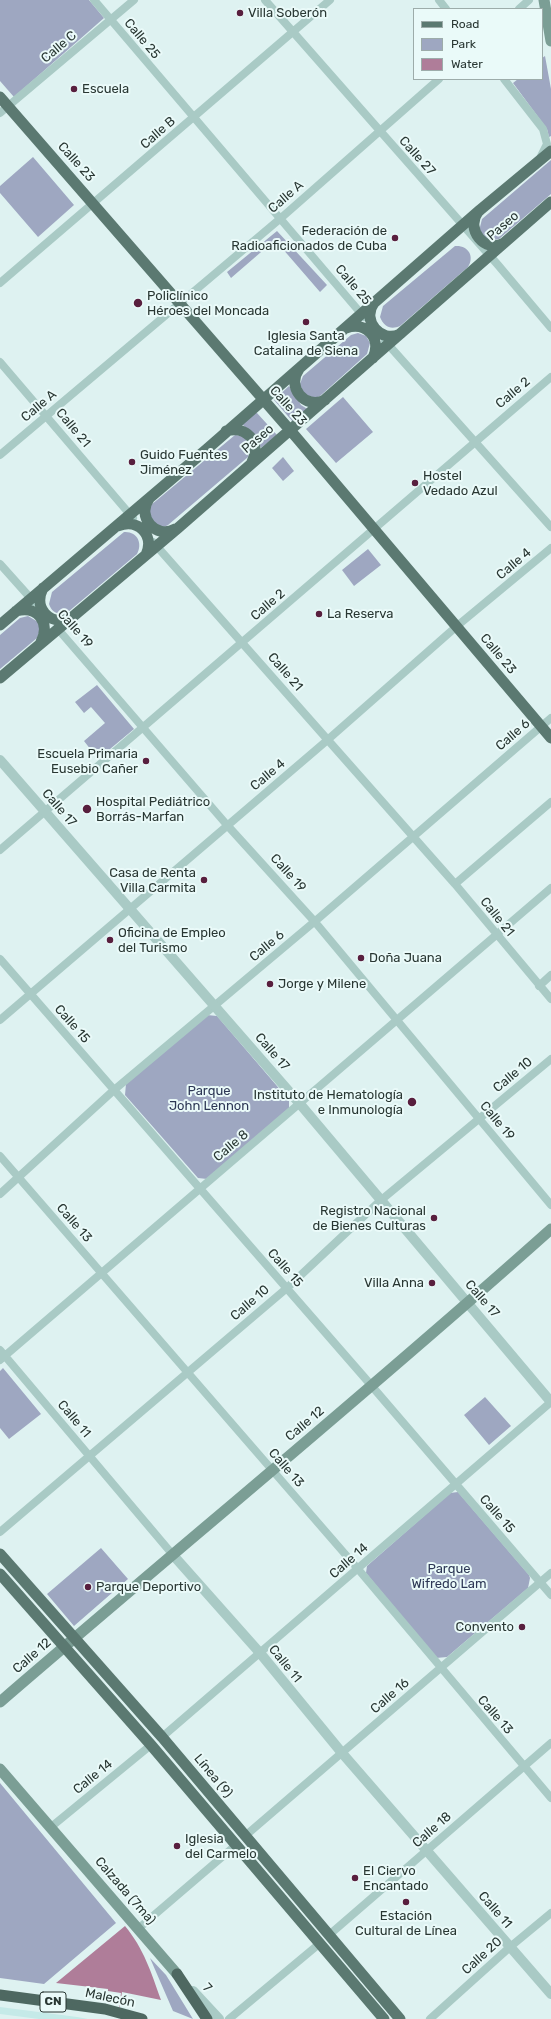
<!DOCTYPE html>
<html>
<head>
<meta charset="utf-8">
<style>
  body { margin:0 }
  #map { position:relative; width:551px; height:2019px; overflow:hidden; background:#def2f1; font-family:Rubik,sans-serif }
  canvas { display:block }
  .legend { position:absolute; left:413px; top:8px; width:130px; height:72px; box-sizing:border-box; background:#eafaf9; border:1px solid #9dacaa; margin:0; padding:5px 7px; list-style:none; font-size:12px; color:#293733 }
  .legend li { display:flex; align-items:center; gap:8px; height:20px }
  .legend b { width:20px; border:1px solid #9dacaa }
</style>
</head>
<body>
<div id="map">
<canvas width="551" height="2019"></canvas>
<ul class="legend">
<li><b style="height:5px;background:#5b7971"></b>Road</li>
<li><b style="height:11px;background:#9ea7c1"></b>Park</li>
<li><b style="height:11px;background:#af7d99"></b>Water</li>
</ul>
</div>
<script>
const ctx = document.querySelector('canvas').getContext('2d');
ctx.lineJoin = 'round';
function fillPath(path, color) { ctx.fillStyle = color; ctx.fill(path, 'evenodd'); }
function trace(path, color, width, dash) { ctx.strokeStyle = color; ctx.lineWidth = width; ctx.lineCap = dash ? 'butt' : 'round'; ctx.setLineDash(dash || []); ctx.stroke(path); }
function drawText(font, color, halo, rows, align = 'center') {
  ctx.font = font + ' Rubik,sans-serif'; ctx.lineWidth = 4; ctx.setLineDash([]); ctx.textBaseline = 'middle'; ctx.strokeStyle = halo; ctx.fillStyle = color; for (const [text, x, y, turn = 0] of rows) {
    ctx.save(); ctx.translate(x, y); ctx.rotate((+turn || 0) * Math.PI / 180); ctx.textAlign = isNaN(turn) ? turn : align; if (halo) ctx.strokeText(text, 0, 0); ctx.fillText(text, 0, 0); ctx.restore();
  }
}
fillPath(new Path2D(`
  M0,0H89L104,18L14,97L0,81Z
  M545,56L551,89V136L549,137L547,129L513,83L518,79H542V58Z
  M33,157L74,205L38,237L0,193V186Z
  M551,160V194L499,239L490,241L479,231L482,219Z
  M277,231L327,285L320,292L275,240L231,278L227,272Z
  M455,246C468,245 475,256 468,267L400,326C391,330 384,327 380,317L383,306Z
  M358,333L366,336L370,343L367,354L320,396L316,398L304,395L300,384L303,376L351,335Z
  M289,386L301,405L309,410L293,422L274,400Z
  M343,397L373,432L336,463L306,429Z
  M255,413H257L277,435L261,448L258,440L242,424Z
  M235,435L243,436L250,445L248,457L168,525L164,527L152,524L149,508L151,505Z
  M283,457L294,471L283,481L272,468Z
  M124,532C137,531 143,543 137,554L68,612C59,616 52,613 49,604L52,592Z
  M368,549L381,565L354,586L342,570Z
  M28,616L38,622L40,630L37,638L0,669V635L20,618Z
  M97,685L134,729L98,759L84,741L105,723L91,707L84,713L75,702Z
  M207,1015L217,1016L289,1100V1111L207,1179L198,1178L125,1095L126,1084Z
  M3,1368L41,1414L9,1439L0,1428V1371Z
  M485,1397L511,1426L489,1445L464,1415Z
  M458,1492L529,1575L530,1578L528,1588L447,1657L436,1658L366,1573L367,1566L450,1493Z
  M101,1548L128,1579L74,1626L47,1594Z
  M0,1783L116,1923L44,1984L0,1978Z
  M150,1958L166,1975L193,2019L173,2011Z`), '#9ea7c1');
fillPath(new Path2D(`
  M0,2007L77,2017L88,2019H39L0,2014Z`), '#c5eae8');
fillPath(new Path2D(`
  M125,1926C144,1949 151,1972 161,2000L122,1992L118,2019L108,1996V1989L56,1983Z`), '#af7d99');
fillPath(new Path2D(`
  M108,1991L121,1993L118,2019H104Z`), '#def2f1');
trace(new Path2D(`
  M94,0L364,317
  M265,0L498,265L551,328
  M439,0L446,9
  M519,9L529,0
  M504,79L543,129L547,144L541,156
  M0,113L134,0
  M0,283L330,0
  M385,341L551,527
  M0,362L133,518
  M0,455L281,218L439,79
  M153,542L455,884L551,999
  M0,564L34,602
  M57,628L227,825L315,922L551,1205
  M0,850L551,377
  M455,884L551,802
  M0,959L364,1377L551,1595
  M539,986L551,975
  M0,1020L324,743L457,626L551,548
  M0,1156L358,1569L551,1798
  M0,1194L114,1090L320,917L551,718
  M0,1350L173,1555
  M0,1360L551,888
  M0,1532L287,1288L380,1201L551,1059
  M162,1737L551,1402
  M51,1827L151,1745
  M245,1836L551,1573
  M139,1928L236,1845
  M329,1935L551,1743
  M229,2019L319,1944
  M430,2019L510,1947L551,1913`), '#a9cac5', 8);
trace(new Path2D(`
  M0,760L300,1104L551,1402
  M173,1555L260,1653L342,1753L551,1994
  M193,1991L219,2019`), '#a9cac5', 10);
trace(new Path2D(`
  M544,0L551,41
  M0,1702C183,1544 371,1390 551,1229
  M0,1769L177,1974`), '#7b9e95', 11);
trace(new Path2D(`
  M0,97L296,437L551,738
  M478,212C465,229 485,254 504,243
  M374,303C361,320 381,344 400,334
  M346,328C366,321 382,338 373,358
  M299,369C286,387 305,410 325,400
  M226,431C246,425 262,442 252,462
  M149,499C136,516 156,540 175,529
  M118,526C138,518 155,535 146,555
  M43,588C33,608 49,625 69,619
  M16,611C37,605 51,622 41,642
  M0,625L207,449L480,210L551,151
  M0,678L178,528L551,202
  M0,1554L162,1737L400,2019
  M0,1574L151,1745L384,2019`), '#5b7971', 11);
trace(new Path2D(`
  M177,1974L207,2019
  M0,1995L105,2009L142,2019`), '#4e6861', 11);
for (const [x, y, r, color] of [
  [240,13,4,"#581f3e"],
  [74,89,4,"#581f3e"],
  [395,238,4,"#581f3e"],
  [138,303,5,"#581f3e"],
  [306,322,4,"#581f3e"],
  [132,462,4,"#581f3e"],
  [415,483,4,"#581f3e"],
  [319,614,4,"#581f3e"],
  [146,761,4,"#581f3e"],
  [87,809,5,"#581f3e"],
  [204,880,4,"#581f3e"],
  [110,940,4,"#581f3e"],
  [361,958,4,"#581f3e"],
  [270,984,4,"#581f3e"],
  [412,1102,5,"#581f3e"],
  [434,1218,4,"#581f3e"],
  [432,1283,4,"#581f3e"],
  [88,1587,4,"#581f3e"],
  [522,1627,4,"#581f3e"],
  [177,1846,4,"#581f3e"],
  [355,1878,4,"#581f3e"],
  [406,1902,4,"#581f3e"]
]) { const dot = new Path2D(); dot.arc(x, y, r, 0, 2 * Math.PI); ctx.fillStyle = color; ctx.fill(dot); trace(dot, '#eafaf9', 1.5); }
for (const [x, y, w] of [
  [53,2002,26]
]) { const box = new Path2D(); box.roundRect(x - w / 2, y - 10, w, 20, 3); ctx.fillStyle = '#eafaf9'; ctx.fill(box); trace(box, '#293733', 1); }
drawText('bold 12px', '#293733', null, [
  ["CN",53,2002]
]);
drawText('13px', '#293733', '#eafaf9', [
  ["Villa Soberón",248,13],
  ["Escuela",82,89],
  ["Federación de",387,231,"right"],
  ["Radioaficionados de Cuba",387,246,"right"],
  ["Policlínico",147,296],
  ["Héroes del Moncada",147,311],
  ["Iglesia Santa",306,336,"center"],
  ["Catalina de Siena",306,351,"center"],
  ["Guido Fuentes",140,455],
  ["Jiménez",140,470],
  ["Hostel",423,476],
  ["Vedado Azul",423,491],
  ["La Reserva",327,614],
  ["Escuela Primaria",138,754,"right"],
  ["Eusebio Cañer",138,769,"right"],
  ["Hospital Pediátrico",96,802],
  ["Borrás-Marfan",96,817],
  ["Casa de Renta",196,873,"right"],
  ["Villa Carmita",196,888,"right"],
  ["Oficina de Empleo",118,933],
  ["del Turismo",118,948],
  ["Doña Juana",369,958],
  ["Jorge y Milene",278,984],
  ["Instituto de Hematología",403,1095,"right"],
  ["e Inmunología",403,1110,"right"],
  ["Registro Nacional",426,1211,"right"],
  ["de Bienes Culturas",426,1226,"right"],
  ["Villa Anna",424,1283,"right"],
  ["Parque Deportivo",96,1587],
  ["Convento",514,1627,"right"],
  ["Iglesia",185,1839],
  ["del Carmelo",185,1854],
  ["El Ciervo",363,1871],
  ["Encantado",363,1886],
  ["Estación",406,1916,"center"],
  ["Cultural de Línea",406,1931,"center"]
], 'left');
drawText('13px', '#293733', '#eafaf9', [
  ["Calle 25",142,39,50],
  ["Calle C",59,47,-40],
  ["Calle B",158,133,-41],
  ["Calle 27",417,156,48],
  ["Calle 23",76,162,48],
  ["Calle A",286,197,-41],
  ["Paseo",503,226,-41],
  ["Calle 25",353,285,50],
  ["Calle 2",513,393,-40],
  ["Calle A",39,406,-40],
  ["Calle 23",288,406,48],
  ["Calle 21",73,428,50],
  ["Paseo",258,439,-40],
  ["Calle 4",514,564,-40],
  ["Calle 2",268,605,-41],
  ["Calle 19",75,629,49],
  ["Calle 23",498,654,50],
  ["Calle 21",285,672,49],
  ["Calle 6",513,735,-41],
  ["Calle 4",268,775,-40],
  ["Calle 17",59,808,49],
  ["Calle 19",288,873,48],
  ["Calle 21",497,917,51],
  ["Calle 6",267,946,-40],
  ["Calle 15",72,1024,49],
  ["Calle 17",272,1052,49],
  ["Calle 10",513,1075,-40],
  ["Calle 19",497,1121,50],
  ["Calle 8",231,1146,-40],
  ["Calle 13",74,1223,49],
  ["Calle 15",285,1268,49],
  ["Calle 17",482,1299,49],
  ["Calle 10",250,1303,-41],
  ["Calle 11",74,1419,50],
  ["Calle 12",305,1424,-40],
  ["Calle 13",286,1468,49],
  ["Calle 15",497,1514,49],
  ["Calle 14",349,1561,-41],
  ["Calle 12",32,1656,-41],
  ["Calle 11",285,1664,51],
  ["Calle 16",390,1696,-41],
  ["Calle 13",495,1715,49],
  ["Línea (9)",213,1776,50],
  ["Calle 14",93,1777,-39],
  ["Calle 18",432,1830,-41],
  ["Calzada (7ma)",125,1891,49],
  ["Calle 11",495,1910,49],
  ["Calle 20",482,1956,-42],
  ["7",207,1988,47],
  ["Malecón",110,1998,12]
]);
drawText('13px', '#2d3755', '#eafaf9', [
  ["Parque",209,1091],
  ["John Lennon",209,1106],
  ["Parque",449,1569],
  ["Wifredo Lam",449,1584]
]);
</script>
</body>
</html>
